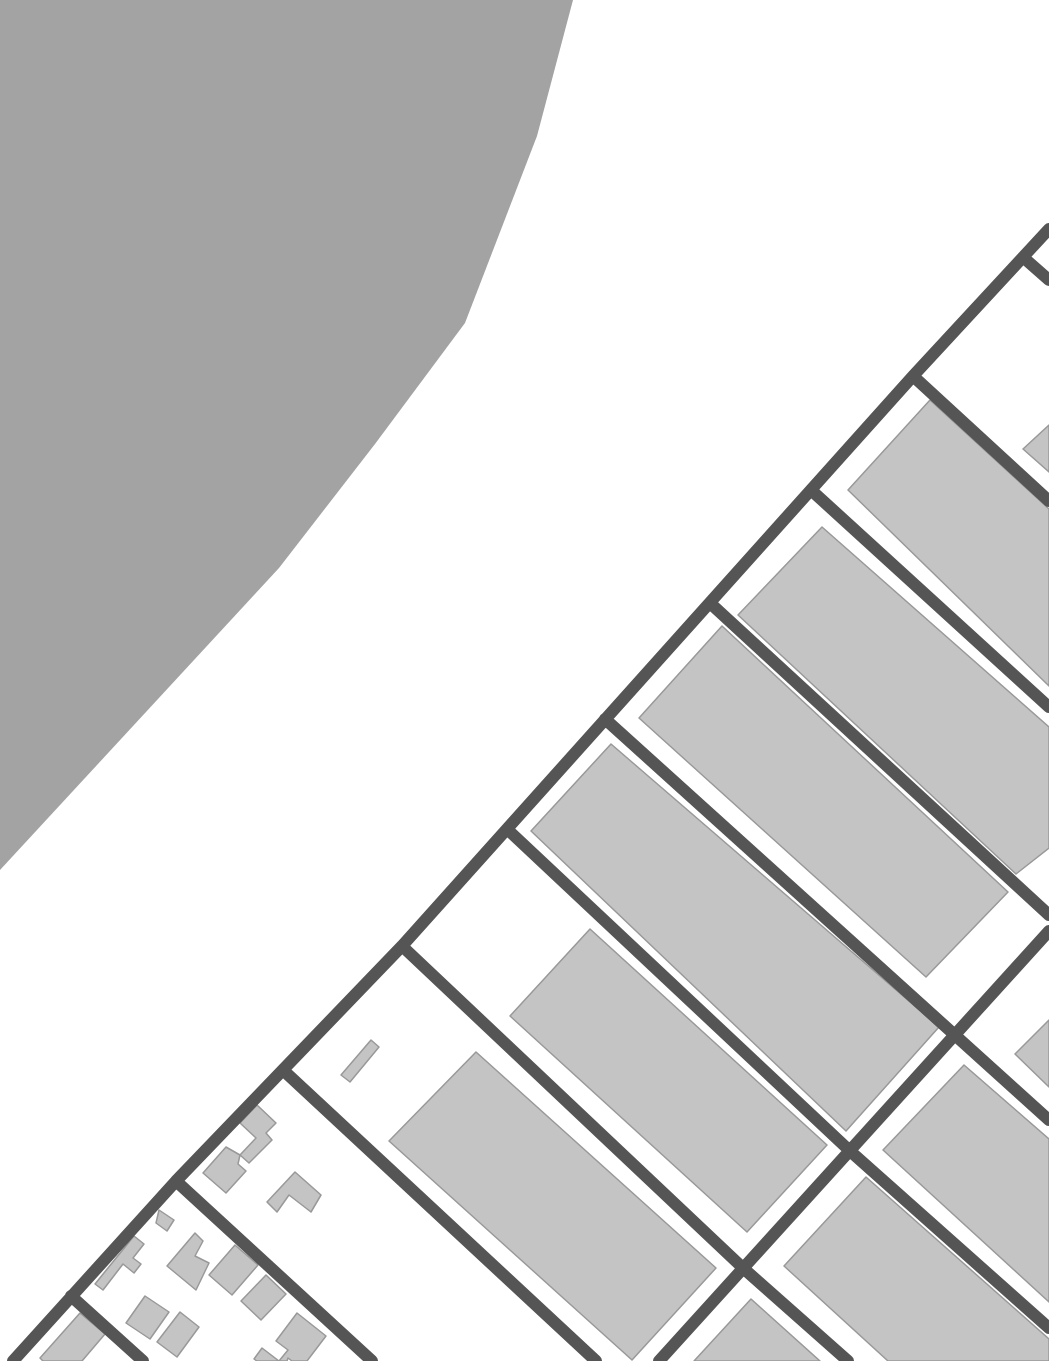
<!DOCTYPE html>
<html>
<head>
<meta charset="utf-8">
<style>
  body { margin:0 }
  canvas { display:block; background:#fff }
</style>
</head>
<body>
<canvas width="1049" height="1361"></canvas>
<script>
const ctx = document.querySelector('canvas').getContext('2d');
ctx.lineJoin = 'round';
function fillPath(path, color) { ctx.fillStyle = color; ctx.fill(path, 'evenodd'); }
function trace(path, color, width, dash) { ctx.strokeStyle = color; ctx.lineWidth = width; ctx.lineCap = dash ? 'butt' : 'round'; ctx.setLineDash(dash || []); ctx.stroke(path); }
fillPath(new Path2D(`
  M0,0H573L537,136L465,323L375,444L279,568L0,870Z`), '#a3a3a3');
const building = new Path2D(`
  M930,400L1049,509V686L848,490Z
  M1049,425V472L1023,449Z
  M822,527L1049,727V848L1016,874L738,615Z
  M722,626L1008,892L926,977L639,718Z
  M611,744L939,1027L846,1131L531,831Z
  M590,929L827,1145L747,1232L510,1016Z
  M1049,1020V1087L1015,1054Z
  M371,1040L379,1047L350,1082L341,1075Z
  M476,1052L716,1268L632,1360L389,1141Z
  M964,1065L1049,1139V1302L883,1150Z
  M257,1105L276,1123L266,1133L272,1140L249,1163L240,1155L256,1138L240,1123Z
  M226,1147L240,1155L238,1164L246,1171L226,1193L203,1173Z
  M295,1172L321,1195L311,1212L289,1195L277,1212L267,1202Z
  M866,1177L1049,1339V1361H888L784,1266Z
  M159,1210L174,1220L167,1231L156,1223Z
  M195,1233L203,1241L195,1256L209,1263L196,1290L167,1266Z
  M134,1236L144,1244L133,1258L141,1264L134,1273L123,1264L103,1290L95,1284Z
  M235,1245L258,1265L232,1295L209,1275Z
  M266,1275L286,1294L261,1320L241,1301Z
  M145,1296L169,1312L150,1339L126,1323Z
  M751,1299L820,1361H694Z
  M180,1312L199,1327L177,1357L157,1342Z
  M80,1313L105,1334L82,1361H43L40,1358Z
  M297,1313L326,1336L307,1361H292L288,1358L287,1361H279L288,1350L276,1341Z
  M262,1348L279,1361H257L254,1359Z`);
fillPath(building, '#c4c4c4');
trace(building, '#999', 1.5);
trace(new Path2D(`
  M1024,258L1049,280
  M913,376L1049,501
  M811,490L1049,707
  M710,603L1049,915
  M605,719L1049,1120
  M507,829L850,1151L1049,1328
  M402,946L743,1268L848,1361
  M283,1070L596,1361
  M176,1181L372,1361
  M71,1296L143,1361
  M13,1361L176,1181L402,946L913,376L1049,229
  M659,1361L1049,931`), '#555', 12);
</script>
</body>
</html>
